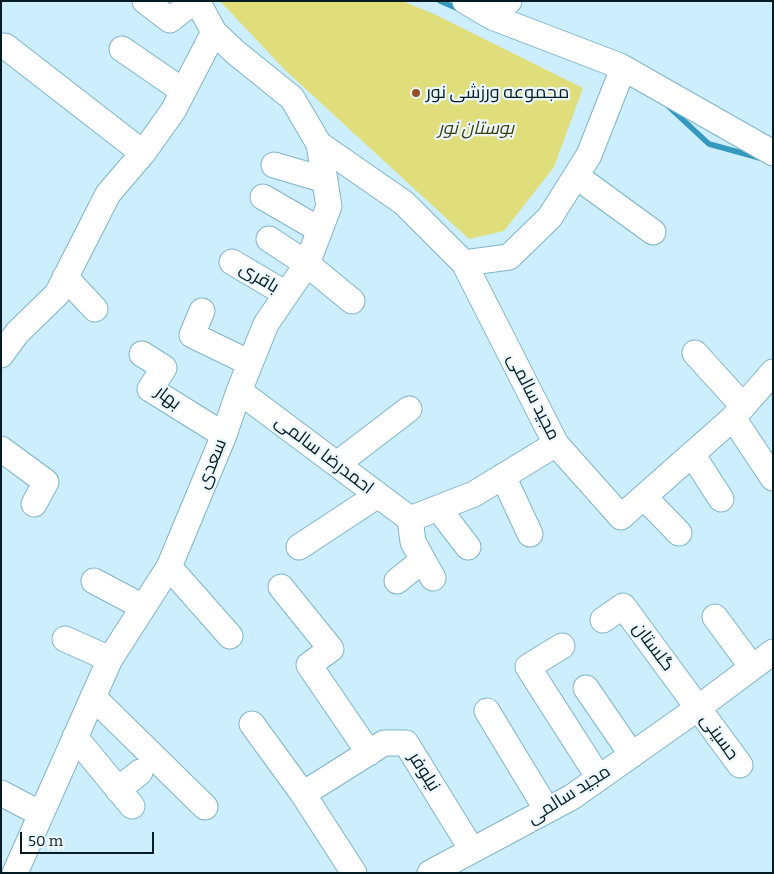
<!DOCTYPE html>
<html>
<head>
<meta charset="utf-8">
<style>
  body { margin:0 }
  #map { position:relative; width:774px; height:874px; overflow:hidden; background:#cdeefd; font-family:Bitter,serif }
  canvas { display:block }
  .frame { position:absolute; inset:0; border:2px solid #051c25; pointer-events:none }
  .scale { position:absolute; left:20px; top:832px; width:134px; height:22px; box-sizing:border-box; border:2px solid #051c25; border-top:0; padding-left:6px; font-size:15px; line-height:18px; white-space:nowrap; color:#051c25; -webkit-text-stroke:4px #ecf7fc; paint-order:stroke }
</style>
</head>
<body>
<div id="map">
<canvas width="774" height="874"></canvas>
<div class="frame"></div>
<div class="scale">50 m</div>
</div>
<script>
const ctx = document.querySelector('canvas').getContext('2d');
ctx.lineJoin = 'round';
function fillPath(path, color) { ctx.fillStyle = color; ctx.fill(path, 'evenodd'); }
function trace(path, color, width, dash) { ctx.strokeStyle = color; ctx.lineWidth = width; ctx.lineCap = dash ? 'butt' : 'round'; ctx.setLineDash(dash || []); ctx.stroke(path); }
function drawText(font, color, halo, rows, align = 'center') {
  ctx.font = font + ' Bitter,Cairo,serif'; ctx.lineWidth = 4.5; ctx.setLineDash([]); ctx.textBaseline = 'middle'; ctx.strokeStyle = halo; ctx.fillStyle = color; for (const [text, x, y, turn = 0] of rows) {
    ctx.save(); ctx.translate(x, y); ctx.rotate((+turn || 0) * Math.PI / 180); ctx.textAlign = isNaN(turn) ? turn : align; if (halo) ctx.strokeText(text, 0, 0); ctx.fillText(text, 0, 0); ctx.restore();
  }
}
fillPath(new Path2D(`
  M220,1H402L434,14L583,88L554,167L504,231L469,239L285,70Z`), '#dfde7a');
trace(new Path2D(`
  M440,1L461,10
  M668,106L709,144L760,158`), '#3498bf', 5.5);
const minor = new Path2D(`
  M145,1L170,20L194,1
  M465,1L492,17L620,66L773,153
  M492,17L509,1
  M5,46L143,153
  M122,49L183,91
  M319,144L404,203L464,263L556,444L621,517L733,418L773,478
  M274,165L325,180
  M576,176L653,232
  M263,197L320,230
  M269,239L307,264L352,301
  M232,262L286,294
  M464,263L509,257L550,217L589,155L620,76V66
  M65,277L95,309
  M202,311L192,335L250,363
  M695,353L743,406
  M142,354L164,368L150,389L224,435
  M1,355L17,333L57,294L108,194L143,153L173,111L214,32
  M239,391L410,519
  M733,418L773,372
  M1,449L46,482L34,504
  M692,454L721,499
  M337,464L409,409
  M503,476L530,534
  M644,497L679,533
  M438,508L468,547
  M410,519L474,494L556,444
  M410,519L413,542L433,578
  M299,547L378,495
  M169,567L230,636
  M94,581L143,607
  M397,581L423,560
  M281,587L331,649L309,665L369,753
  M715,617L752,667
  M603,620L623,606L740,765
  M65,639L110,659
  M562,646L528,667L599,778
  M586,688L632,755
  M93,697L205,807
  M487,711L547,810
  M252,724L303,794L354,873
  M75,737L132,806
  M118,790L140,772
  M1,793L41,814
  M303,794L384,743H406L472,850
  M15,873L110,659L169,567L224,435L239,391L266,324L307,264L329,206L319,144L292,98L235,52L214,32L197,1
  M430,873L572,797L698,708L773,652`);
trace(minor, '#7eb4cd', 27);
trace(minor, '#fff', 25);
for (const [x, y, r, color] of [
  [416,93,5,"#965027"]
]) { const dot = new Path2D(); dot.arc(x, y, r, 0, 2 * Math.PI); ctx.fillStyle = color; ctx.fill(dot); trace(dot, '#ecf7fc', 2); }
drawText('18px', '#051c25', '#ecf7fc', [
  ["مجموعه ورزشی نور",426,93]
], 'left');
drawText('italic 18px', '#3e3d0e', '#ecf7fc', [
  ["بوستان نور",476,129]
]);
drawText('18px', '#051c25', '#ecf7fc', [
  ["باقری",259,278,31],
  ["مجید سالمی",533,397,63],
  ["بهار",168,398,37],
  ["احمدرضا سالمی",324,455,37],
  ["سعدی",212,464,-68],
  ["گلستان",653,647,53],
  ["حسینی",719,737,54],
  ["نیلوفر",424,772,58],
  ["مجید سالمی",569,795,-32]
]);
</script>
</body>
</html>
